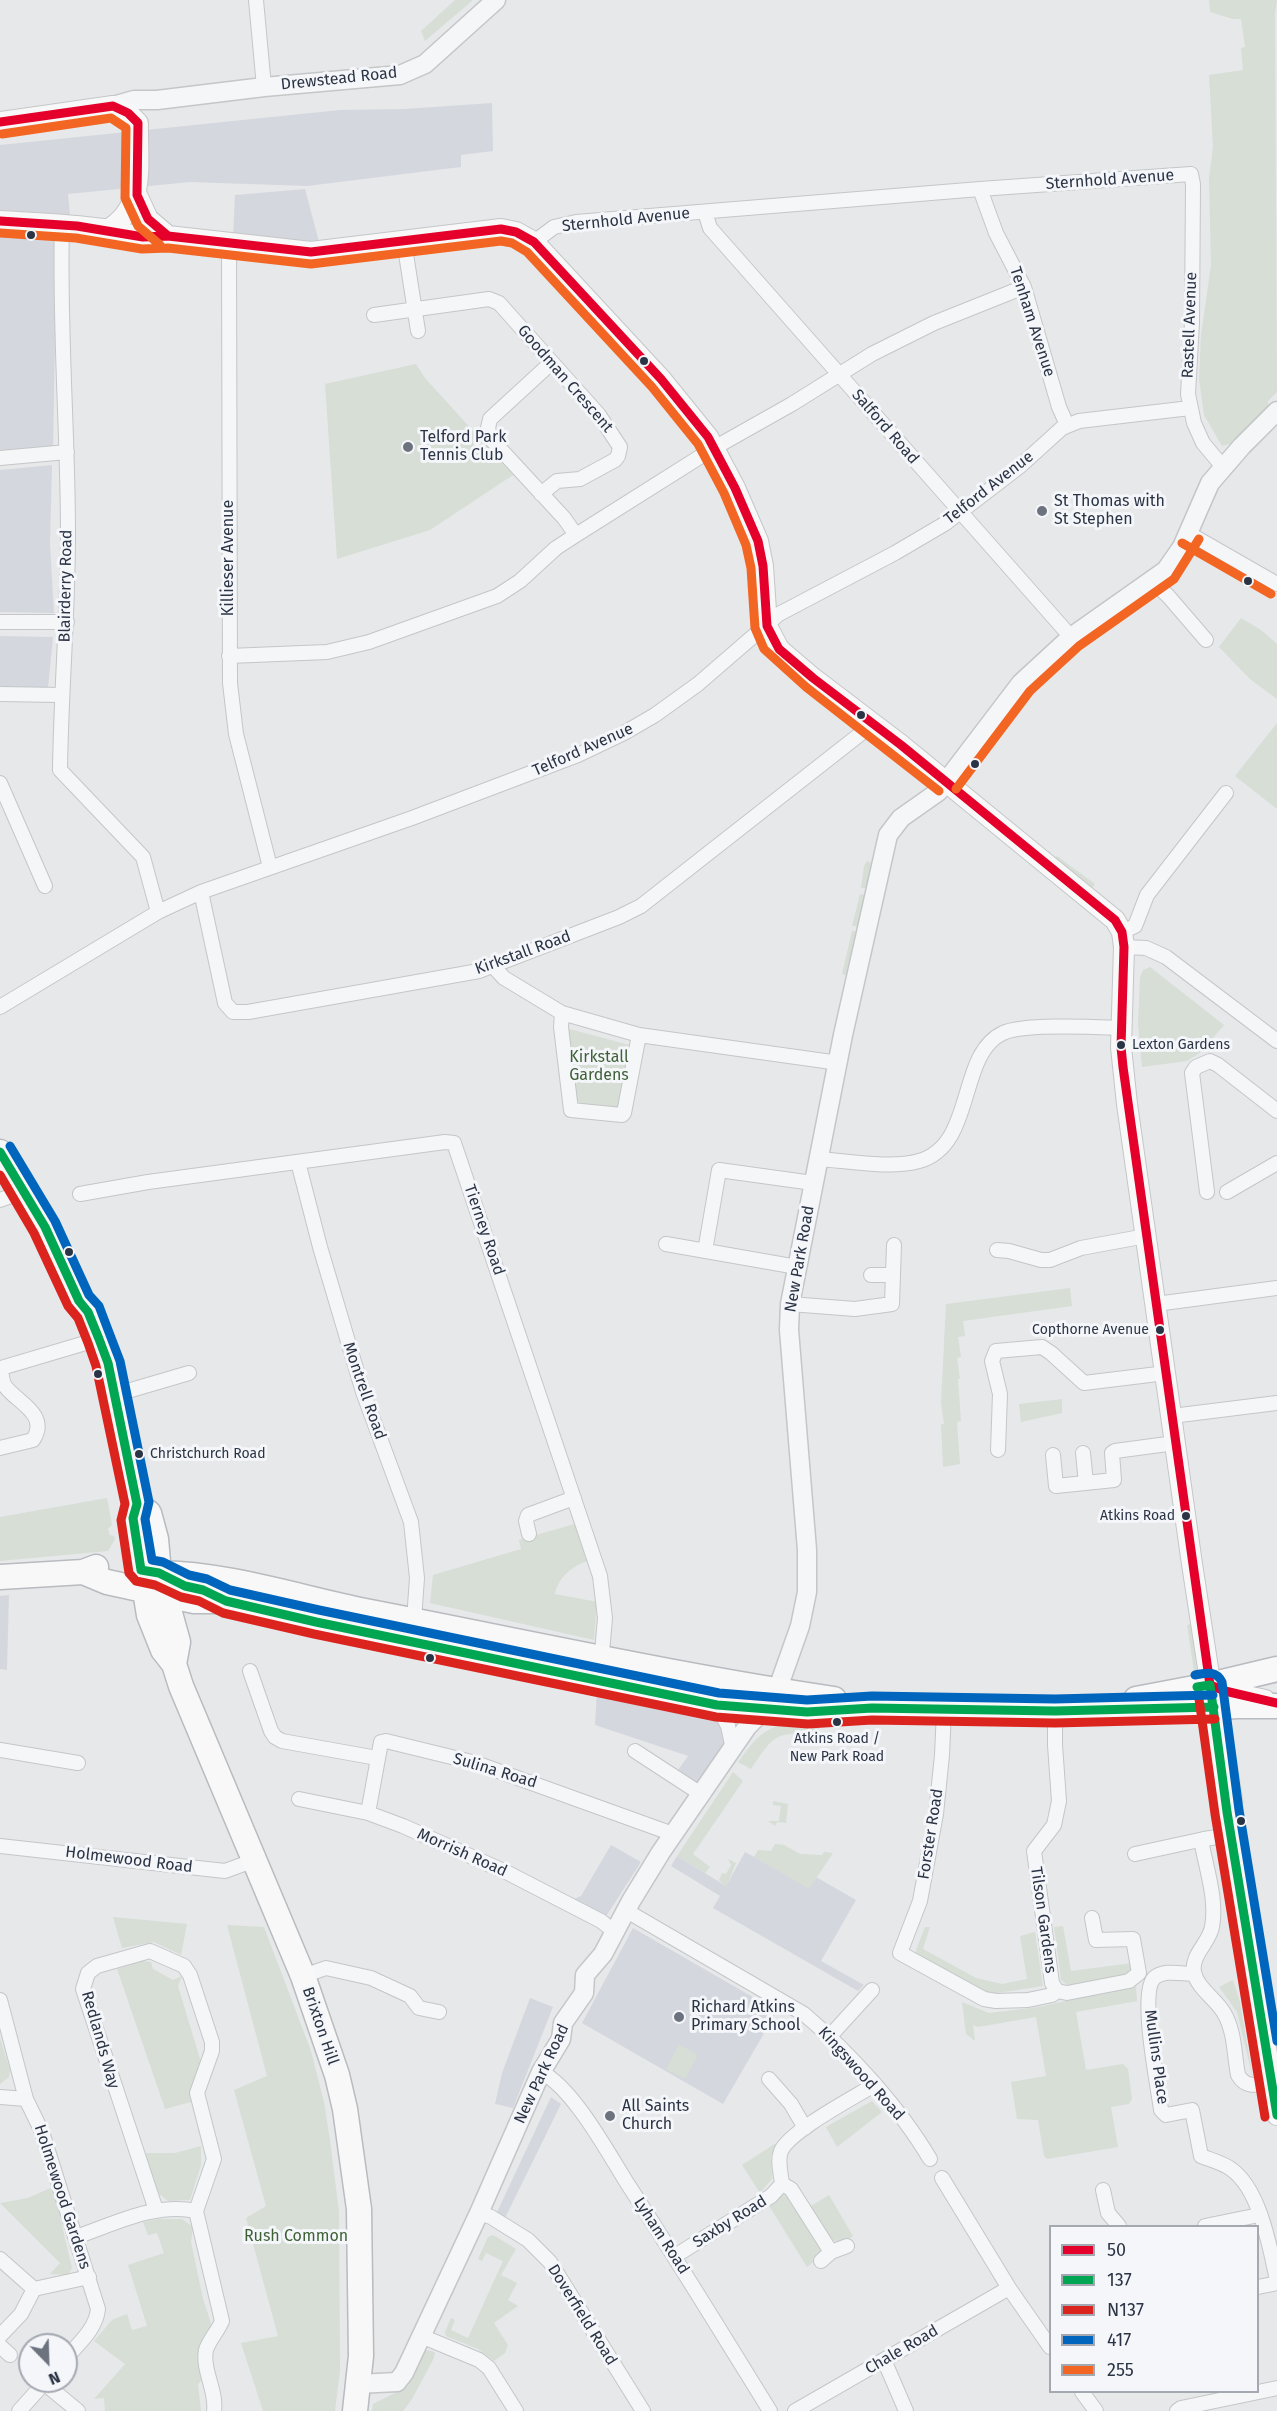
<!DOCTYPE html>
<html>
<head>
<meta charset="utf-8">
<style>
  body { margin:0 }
  #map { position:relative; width:1277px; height:2411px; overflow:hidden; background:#e6e8ea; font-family:"Fira Sans",sans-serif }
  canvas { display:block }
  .legend { position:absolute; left:1049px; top:2225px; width:210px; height:168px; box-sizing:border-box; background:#f4f6f9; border:2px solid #a4a8b1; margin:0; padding:8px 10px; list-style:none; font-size:18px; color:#2b3445 }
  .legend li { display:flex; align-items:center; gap:12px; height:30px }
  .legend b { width:30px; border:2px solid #a4a8b1 }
  .north { position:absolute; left:18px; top:2333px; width:60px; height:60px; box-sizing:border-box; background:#f4f6f9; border:2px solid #a4a8b1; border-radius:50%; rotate:157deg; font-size:16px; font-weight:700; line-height:24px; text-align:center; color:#2b3445 }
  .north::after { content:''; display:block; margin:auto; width:21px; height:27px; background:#6c737f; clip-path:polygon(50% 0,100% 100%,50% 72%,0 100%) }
</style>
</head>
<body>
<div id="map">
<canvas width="1277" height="2411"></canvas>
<ul class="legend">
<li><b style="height:8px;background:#e4002b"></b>50</li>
<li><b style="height:8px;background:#00a651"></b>137</li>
<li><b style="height:8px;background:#dc241f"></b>N137</li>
<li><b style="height:8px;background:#0065bd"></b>417</li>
<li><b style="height:8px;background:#f26522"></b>255</li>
</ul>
<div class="north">N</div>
</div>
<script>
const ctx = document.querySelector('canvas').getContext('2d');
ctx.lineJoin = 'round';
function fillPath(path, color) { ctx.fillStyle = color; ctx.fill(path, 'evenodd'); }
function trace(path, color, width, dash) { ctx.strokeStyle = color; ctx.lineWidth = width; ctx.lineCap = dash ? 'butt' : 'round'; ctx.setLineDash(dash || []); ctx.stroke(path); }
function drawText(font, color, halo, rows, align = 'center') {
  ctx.font = font + ' "Fira Sans",sans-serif'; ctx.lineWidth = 6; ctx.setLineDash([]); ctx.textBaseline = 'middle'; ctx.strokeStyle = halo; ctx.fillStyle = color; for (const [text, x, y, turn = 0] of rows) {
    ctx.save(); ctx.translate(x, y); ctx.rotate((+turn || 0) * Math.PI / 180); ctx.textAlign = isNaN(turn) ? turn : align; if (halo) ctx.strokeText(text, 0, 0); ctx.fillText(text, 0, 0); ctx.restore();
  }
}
fillPath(new Path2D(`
  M492,103L493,151L461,155V167L307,186L190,182L68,194L70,215L0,210V145L340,110L404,109Z
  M305,189L319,242L302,243L233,237L235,195Z
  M0,233L57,234L53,449L0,452Z
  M52,465L50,544L54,613L0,612V470Z
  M0,636L53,637L47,699L0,698Z
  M9,1595L7,1670L0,1669V1596Z
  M597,1690L713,1714L733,1749L701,1794L676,1773L688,1756L595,1725Z
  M611,1845L641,1862L605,1918L570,1901L581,1896Z
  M745,1852L776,1869L816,1877L856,1900L821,1961L864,1985L858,1991L713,1908L720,1896L671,1866L677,1856L726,1886Z
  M633,1928L777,2011L723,2104L582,2023Z
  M530,1998L553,2007L513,2108L495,2104L502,2073Z
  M551,2097L561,2104L505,2218L497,2212Z`), '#d4d7dd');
fillPath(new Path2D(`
  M455,0H473L425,41L421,31Z
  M1209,0H1277L1275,14L1277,392L1268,401V408L1233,443L1222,446L1204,415L1199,379L1201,335L1211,265L1209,178L1213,147L1209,75L1243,70L1241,48L1245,47L1241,19H1233L1210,12Z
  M416,364L425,378L513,475L430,530L337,559L325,384Z
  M1241,618L1261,630L1277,644V699L1250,679L1219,647Z
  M1277,723V809L1235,776Z
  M1057,856L1095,884L1092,888L1054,858Z
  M867,861L872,863L866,888H861L864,866Z
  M860,894L865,895L858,926H852Z
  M852,931H856L846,975L842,974Z
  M1150,967L1224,1025L1201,1052L1187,1061L1142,1067L1138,1024L1140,977L1143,970Z
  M566,1028L633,1046L617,1108L583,1104L577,1101Z
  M1070,1288L1072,1306L963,1321L965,1336L958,1337L961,1357L957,1358L960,1379H958L961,1421L957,1422L960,1464L943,1467L941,1424H944L941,1403L946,1304Z
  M1062,1399V1413L1021,1422L1019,1404Z
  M107,1498L112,1525L108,1529L110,1535L114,1536L115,1539L108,1551L0,1561V1517Z
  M578,1523L590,1560C572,1566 559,1576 555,1594L597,1602L594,1640L430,1603L433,1575L521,1549L519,1540Z
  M1191,1624L1197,1671H1194L1187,1625Z
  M788,1723L819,1727L818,1734C775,1732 775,1733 751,1769L738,1762C754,1741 761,1729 788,1723Z
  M1229,1729H1232L1244,1803L1240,1804Z
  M1206,1736L1214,1790H1211L1202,1737Z
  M733,1772L743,1781L693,1854L710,1867L705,1873L677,1856Z
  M773,1801L788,1804L786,1823L777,1822L775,1826L768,1821H779L781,1806L773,1805Z
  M775,1844L784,1845L800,1854L822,1855L824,1852L833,1853L809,1889L754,1857L758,1850L771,1851Z
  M728,1859L736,1863L726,1887L719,1880L722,1873L726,1874L731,1865Z
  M1226,1869L1240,1955L1238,1957L1223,1870Z
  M113,1917L187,1924L181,1955L154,1942L122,1948Z
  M227,1925L264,1927L311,2051L324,2102L330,2140L339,2212L340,2370L335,2411H263L241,2343L278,2336L246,2218L266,2206L234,2090L267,2076Z
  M1063,1926L1071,1971L1133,1963L1132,1969L1128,1975L1069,1986L1061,1980L1054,1927Z
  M925,1927H930L923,1949L976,1978L1002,1984L1027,1979L1020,1936L1035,1932L1043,1986L984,1995L915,1953Z
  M142,1961L151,1962L153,1969L173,1980L182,1976L178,1986L200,2059L191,2102L165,2109L117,1969Z
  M1233,1980L1240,2002L1253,2079L1237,2012L1219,1987Z
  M1245,1984L1261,2074L1259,2078L1247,2013Z
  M1136,1986L1137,2001L1076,2012L1086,2070L1123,2064L1128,2069L1132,2099L1129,2104L1111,2107L1118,2147L1047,2159L1044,2156L1038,2120L1017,2119L1011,2082L1046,2076L1036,2017L978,2027L973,2025L975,2041L966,2034L962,2002L989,2013L1038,2007Z
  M0,2038L10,2070L9,2077L0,2084Z
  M679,2044L698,2055L685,2079L666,2069Z
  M872,2101L882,2112L837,2147L826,2127Z
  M776,2143L771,2157L772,2179L760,2193L742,2165Z
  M201,2146V2165L190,2200L168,2201L158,2193L145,2153H175Z
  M53,2187L72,2268L68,2275L50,2274L60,2263L0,2203L28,2198Z
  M782,2195L790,2196L823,2246V2254L807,2267L768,2204Z
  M829,2195L853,2236C846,2241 840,2242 831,2240L811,2206Z
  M159,2219H182L193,2227L191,2242L203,2299L211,2323L204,2378L198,2384L201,2411H105L104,2398L94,2399L125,2364L94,2341L112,2320L127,2314L132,2330L147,2326L128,2265L164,2253L157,2233L148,2235L143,2222Z
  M493,2235L516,2249L501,2275L517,2283L508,2300L518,2306L494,2323L508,2345L505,2353L494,2361L478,2349L446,2336L445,2332L451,2318L455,2320L451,2330L468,2338L503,2261L486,2253L482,2261L478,2259L488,2237Z
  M426,2350L435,2352L434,2358L412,2399L403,2411H372L373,2404L407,2387Z`), '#d6ded6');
const minor = new Path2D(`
  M256,0L264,87
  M980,189L996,233L1024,287L1059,407L1067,425
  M705,212L710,228L1071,637
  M62,225C59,328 68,431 68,534C68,613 61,691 60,770L143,857L158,912
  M404,241L418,331
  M534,242L554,227L576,222L980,189L1191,174L1193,184L1192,322L1188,394L1194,423L1203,443L1223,467
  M229,243L230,683L236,734L270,867
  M374,315L489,299L499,303L599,415L620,447L618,456L615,460L580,479L557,481L541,494
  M551,363L490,419L488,428L491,439L564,518L576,535
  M0,458L67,452
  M1188,533L1277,584
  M1153,581L1169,597L1206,640
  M0,622H67
  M229,656L327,652L369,642L497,596L520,581L556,548L576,535L714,448L792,404L872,354L934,323L1024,287
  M0,694L61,695
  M0,783L45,886
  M201,892L225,1003L233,1012H248L479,971L619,917L641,906L873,724
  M1122,932L1135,926L1147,895L1226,793
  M1124,947L1146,948L1166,957L1277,1041
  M493,966L504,978L562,1013
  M0,1007L158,912L201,892L412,818L578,755L624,733L655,715L698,684L779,614L895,553L946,523L1019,467L1062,428L1079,421L1190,408
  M639,1035L562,1013L561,1027L571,1110L622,1115L624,1113L639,1035L839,1063
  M819,1159C848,1161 891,1169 919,1161C976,1145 957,1054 1003,1033C1023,1023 1096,1027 1121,1028
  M298,1162L320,1247L363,1392L411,1522L417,1578L414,1620
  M1207,1192L1192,1073L1196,1067L1210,1061L1218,1065L1277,1111
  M1227,1192L1277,1163
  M80,1194L148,1182L445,1142L454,1143L600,1576L605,1618L601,1664
  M0,1200L25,1191
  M666,1244L797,1267
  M997,1250L1009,1251L1041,1260H1050L1081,1248L1146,1236
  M705,1251L719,1170L813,1183
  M871,1275H893
  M790,1304L855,1309L892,1304L894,1245
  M1156,1304L1277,1288
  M0,1368C2,1373 2,1382 5,1386C16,1402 50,1414 33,1440L0,1448
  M1,1368L99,1339
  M114,1395L189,1373
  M1172,1416L1277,1403
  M998,1450L1000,1394L992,1361L996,1351L1042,1347L1051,1353L1084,1383L1166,1373
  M1083,1453L1086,1483
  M1053,1455L1056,1486L1114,1480L1112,1453L1115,1451L1175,1443
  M529,1534L526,1521L528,1515L574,1498
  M250,1671L271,1731L275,1737L282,1741L377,1758
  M717,1705L728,1726L733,1749
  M944,1710L942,1755L936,1814L920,1901L900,1953L984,1999L996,2001L1028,2000L1052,1995L1057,1991L1067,1993L1129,1981L1139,1973L1133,1939L1096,1940L1092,1918
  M1055,1711V1745L1059,1801L1054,1825L1034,1851L1052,1983L1057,1991
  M0,1750L78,1763
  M635,1751L701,1794
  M299,1799L368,1813L403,1826L508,1873L601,1921L615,1932
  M368,1813L381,1742L386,1741L476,1763L673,1834
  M1231,1835L1204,1839L1202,1845C1207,1871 1217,1901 1212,1927C1209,1943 1191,1955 1194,1972C1197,1988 1216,1999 1224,2013C1235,2032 1234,2054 1238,2075C1246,2089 1258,2085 1272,2082
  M0,1846L225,1871L255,1860
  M1135,1854L1204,1839
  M625,1910L804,2014C849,2052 900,2108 930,2159
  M1194,1974C1182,1974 1164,1969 1154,1978C1139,1994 1158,2086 1161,2110L1166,2115L1192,2110L1201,2156C1211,2160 1223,2163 1231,2169C1260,2189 1270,2248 1277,2280
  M303,1976L326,1968L371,1978L410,1996L419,2008L439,2012
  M0,2000L26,2099L42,2132L98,2309C96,2329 79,2343 66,2358
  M830,2036L872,1990
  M541,2072C573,2088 607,2151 627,2183C676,2258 723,2335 770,2411
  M769,2079L791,2104L805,2128
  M0,2097L26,2099
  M942,2178L1009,2288L1050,2347
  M782,2184L791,2189L831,2252
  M1103,2190L1108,2213L1119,2226
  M156,2210L83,1989L88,1973L97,1966L150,1951L184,1966L190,1975L212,2042V2051L197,2093L214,2159L196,2211
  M196,2211L222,2321C218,2331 209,2340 206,2350C202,2370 217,2391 214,2411
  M479,2213L491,2217L528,2240L550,2262L643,2411
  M1205,2226L1259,2215
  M76,2237C114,2224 156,2202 196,2211
  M675,2256L771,2196L782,2184C781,2173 777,2161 781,2151C790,2131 853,2098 874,2085
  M0,2259L34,2289L89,2277
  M821,2261L831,2252L847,2246
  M1258,2287L1277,2283
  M0,2336L21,2314L34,2289
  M421,2336L479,2360L489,2368L516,2411
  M0,2346L10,2355
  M884,2360L906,2411
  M44,2383L78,2411
  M1082,2392L1096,2411
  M19,2411L46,2381
  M795,2411L1009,2288
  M1177,2411L1181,2408L1277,2388`);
const tertiary = new Path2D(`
  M113,106L134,100H157L264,87L400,75L425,64L496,0
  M358,2384L397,2382L404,2373L479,2213L541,2072L561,2039L563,2023L584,1993L585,1975L603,1954L631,1901L661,1852L747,1727L766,1707L777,1691L800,1626L807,1592V1550L789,1330L790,1304L843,1035L888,835L901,818L938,792L1021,683L1071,637L1166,570L1182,547L1210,483L1242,446L1277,411`);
const secondary = new Path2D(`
  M0,122L113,106L128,113L138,123C137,163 147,208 107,230
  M137,195L148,219L168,236
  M0,221C34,223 69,224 103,229C124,232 146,241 168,236L311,252L501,229L516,232L534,242L661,379L708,437L735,488L758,541L763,566L767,626L779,649L813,678L901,745L1115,920L1122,932L1124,947L1121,1047L1127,1104L1192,1564L1214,1707L1227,1812L1277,2115
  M1210,1685L1225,1691L1265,1700`);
const trunk = new Path2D(`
  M0,1152L45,1227L79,1301L88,1312L99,1339L108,1363L137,1504L133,1518L149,1615L163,1650L174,1664L181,1686L303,1976L337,2075L345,2109L359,2209L361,2356L355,2411
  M137,1504L149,1513L156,1539L159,1573L178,1642L174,1664
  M83,1572L107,1582L194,1601H226L316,1622L717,1705L807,1712L872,1708L1055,1711L1158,1710L1238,1706H1277
  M159,1573C228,1574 297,1597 365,1611C521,1641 677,1676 834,1699
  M0,1577L83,1572L96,1567
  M1136,1699L1210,1685L1277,1669`);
trace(minor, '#c4c6c8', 16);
trace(tertiary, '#c4c6c8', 21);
trace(secondary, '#c4c6c8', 22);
trace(trunk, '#b8bbbf', 27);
trace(minor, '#f5f6f7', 14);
trace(tertiary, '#f5f6f7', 18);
trace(secondary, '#f8f8f8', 20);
trace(trunk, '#f8f8f8', 24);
trace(new Path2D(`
  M0,122L113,106L128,113L138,123L137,195L148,219L168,236
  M0,221L77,226L143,237L168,236L311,252L501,229L516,232L534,242L661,379L708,437L735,488L758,541L763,566L767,626L779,649L813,678L901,745L1115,920L1122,932L1124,947L1121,1047L1123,1067L1210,1685
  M1210,1685L1225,1691L1277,1703`), '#e4002b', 9);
trace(new Path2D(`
  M0,1152L45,1227L79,1301L88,1312L99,1339L108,1363L137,1504L133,1518L141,1570L159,1573L185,1586L203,1590L226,1601L316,1622L717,1705L807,1712L872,1708L1055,1711L1214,1707
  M1197,1687L1210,1685L1227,1812L1277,2115`), '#00a651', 9);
trace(new Path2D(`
  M0,1175L34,1233L68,1306L78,1318L88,1343L96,1366L125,1504L121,1520L129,1573L136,1581L155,1585L181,1597L199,1601L223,1613L314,1634L716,1717L808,1724L872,1720L1055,1723L1215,1719
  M1199,1699L1215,1814L1265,2117`), '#dc241f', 9);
trace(new Path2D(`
  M10,1146L55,1221L89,1295L99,1306L110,1335L120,1361L149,1502L145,1519L152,1560L163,1562L189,1575L207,1579L230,1590L319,1610L719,1693L807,1700L872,1696L1055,1699L1213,1695
  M1195,1675C1206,1673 1216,1670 1222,1682L1239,1810L1277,2041`), '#0065bd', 9);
trace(new Path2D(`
  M2,134L111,118L126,128L125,198L138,226L160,245
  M0,233L76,238L142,249L168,248L311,264L501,241L512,243L527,252L652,387L698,444L724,493L746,545L751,568L755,628L764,649L806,687L939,791
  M1182,543L1271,594
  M956,789L1030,691L1079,646L1174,579L1199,539`), '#f26522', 9);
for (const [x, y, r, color] of [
  [31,235,5,"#2b3445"],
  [644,361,5,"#2b3445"],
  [408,447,6,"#6c737f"],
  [1042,511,6,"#6c737f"],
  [1248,581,5,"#2b3445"],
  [861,715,5,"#2b3445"],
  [975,764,5,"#2b3445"],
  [1121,1045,5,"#2b3445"],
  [69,1252,5,"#2b3445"],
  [1160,1330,5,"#2b3445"],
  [98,1374,5,"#2b3445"],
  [139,1454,5,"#2b3445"],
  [1186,1516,5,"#2b3445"],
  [430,1658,5,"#2b3445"],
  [837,1722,5,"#2b3445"],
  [1241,1821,5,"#2b3445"],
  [679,2017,6,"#6c737f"],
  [610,2116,6,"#6c737f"]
]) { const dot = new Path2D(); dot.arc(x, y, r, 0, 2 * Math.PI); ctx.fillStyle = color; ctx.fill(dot); trace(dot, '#f4f6f9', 2); }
drawText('14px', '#2b3445', '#f4f6f9', [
  ["Lexton Gardens",1132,1045],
  ["Copthorne Avenue",1149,1330,"right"],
  ["Christchurch Road",150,1454],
  ["Atkins Road",1175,1516,"right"],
  ["Atkins Road /",837,1739,"center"],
  ["New Park Road",837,1757,"center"]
], 'left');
drawText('16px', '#2b3445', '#f4f6f9', [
  ["Drewstead Road",339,79,-6],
  ["Sternhold Avenue",1110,180,-4],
  ["Sternhold Avenue",626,220,-6],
  ["Tenham Avenue",1032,322,72],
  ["Rastell Avenue",1190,325,-88],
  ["Goodman Crescent",565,379,49],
  ["Salford Road",885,427,49],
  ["Telford Avenue",989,488,-38],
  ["Killieser Avenue",229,558,-90],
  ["Blairderry Road",66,586,-89],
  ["Telford Avenue",583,750,-24],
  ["Kirkstall Road",523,953,-20],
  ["Tierney Road",484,1230,71],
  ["New Park Road",800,1259,-80],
  ["Montrell Road",364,1391,71],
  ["Sulina Road",495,1771,17],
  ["Forster Road",931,1834,-81],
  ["Morrish Road",462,1853,24],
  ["Holmewood Road",129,1860,7],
  ["Tilson Gardens",1043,1920,82],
  ["Brixton Hill",320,2026,71],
  ["Redlands Way",100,2040,74],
  ["Mullins Place",1156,2057,82],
  ["New Park Road",542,2074,-65],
  ["Kingswood Road",861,2074,48],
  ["Holmewood Gardens",62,2197,72],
  ["Saxby Road",730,2222,-32],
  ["Lyham Road",661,2236,57],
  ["Doverfield Road",582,2315,58],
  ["Chale Road",902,2350,-30]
]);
drawText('16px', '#2b3445', '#f4f6f9', [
  ["Telford Park",420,438],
  ["Tennis Club",420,456],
  ["St Thomas with",1054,502],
  ["St Stephen",1054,520],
  ["Richard Atkins",691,2008],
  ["Primary School",691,2026],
  ["All Saints",622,2107],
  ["Church",622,2125]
], 'left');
drawText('16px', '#3f6138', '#f4f6f9', [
  ["Kirkstall",599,1058],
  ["Gardens",599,1076],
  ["Rush Common",296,2237]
]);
</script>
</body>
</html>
